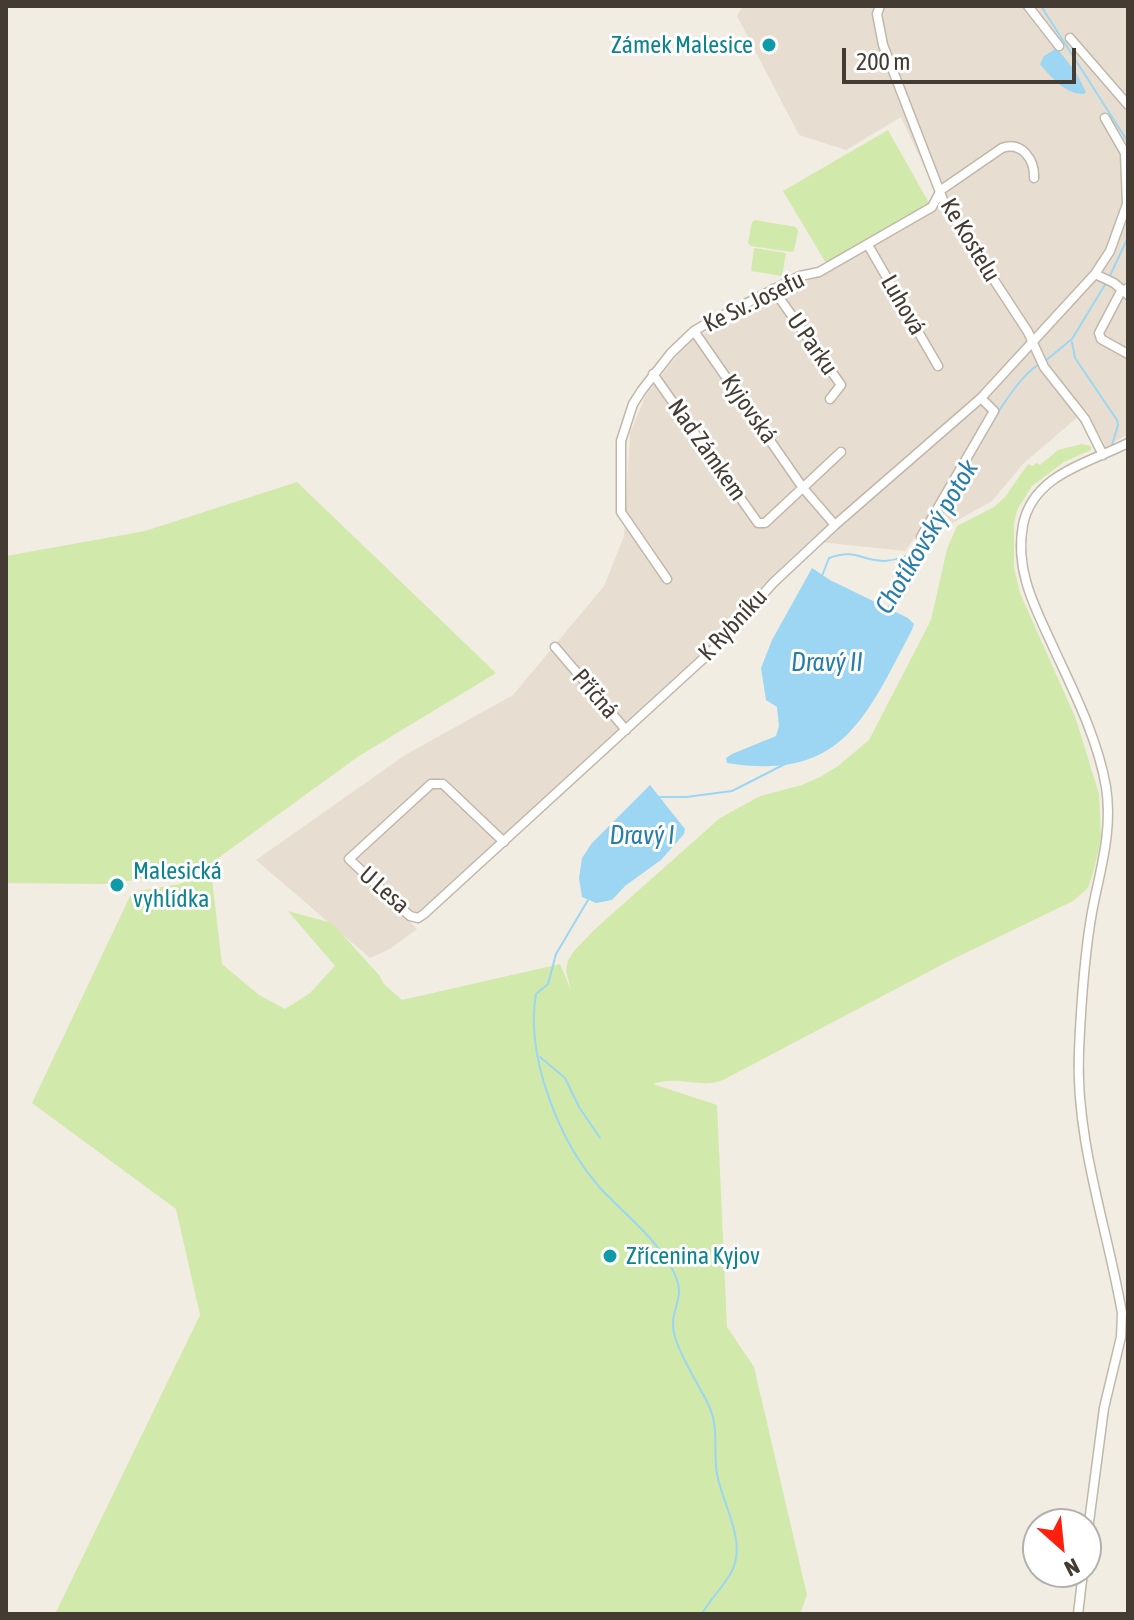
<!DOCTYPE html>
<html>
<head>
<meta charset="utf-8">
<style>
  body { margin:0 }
  #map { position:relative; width:1134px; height:1620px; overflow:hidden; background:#f2ede3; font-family:"Asap Condensed",sans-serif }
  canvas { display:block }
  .frame { position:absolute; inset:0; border:8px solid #443c33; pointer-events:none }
  .north { position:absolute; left:1022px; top:1508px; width:80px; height:80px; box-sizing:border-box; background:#fff; border:2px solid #b4b1ad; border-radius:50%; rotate:153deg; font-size:22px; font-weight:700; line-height:32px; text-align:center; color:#443c33 }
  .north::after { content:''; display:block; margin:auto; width:28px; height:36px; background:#ff1f0e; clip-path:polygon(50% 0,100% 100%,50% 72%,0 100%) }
  .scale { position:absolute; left:842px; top:48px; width:234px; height:36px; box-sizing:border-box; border:4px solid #443c33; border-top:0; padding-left:10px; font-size:24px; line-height:28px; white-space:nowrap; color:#443c33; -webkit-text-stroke:6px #fff; paint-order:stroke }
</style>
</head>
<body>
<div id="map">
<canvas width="1134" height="1620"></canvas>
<div class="frame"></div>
<div class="north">N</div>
<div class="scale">200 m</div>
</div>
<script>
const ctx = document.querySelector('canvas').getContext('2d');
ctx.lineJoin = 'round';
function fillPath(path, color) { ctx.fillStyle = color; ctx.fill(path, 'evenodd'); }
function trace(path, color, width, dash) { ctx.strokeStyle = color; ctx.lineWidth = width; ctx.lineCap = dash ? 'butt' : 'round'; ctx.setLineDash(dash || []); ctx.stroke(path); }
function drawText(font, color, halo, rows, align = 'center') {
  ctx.font = font + ' "Asap Condensed",sans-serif'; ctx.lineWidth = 6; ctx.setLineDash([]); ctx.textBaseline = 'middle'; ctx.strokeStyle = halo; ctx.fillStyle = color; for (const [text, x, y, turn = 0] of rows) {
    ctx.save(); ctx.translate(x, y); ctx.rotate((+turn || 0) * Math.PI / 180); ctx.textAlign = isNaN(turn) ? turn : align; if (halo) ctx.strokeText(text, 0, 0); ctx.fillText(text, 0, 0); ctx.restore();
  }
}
fillPath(new Path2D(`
  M743,6H1128V434L1106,447L1086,410L1024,463L992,501L953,523L936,509L905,551L810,541L764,584L726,631L409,921L417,929L390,949L370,958L256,860L405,755L513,695L604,586L624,536L630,433L646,395L687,343L786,289L823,275L942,205L901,117L846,150L799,135L737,16Z`), '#e7ded1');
fillPath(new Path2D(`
  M888,130L929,203L826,263L783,191Z
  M755,220L796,227L798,231L794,251L791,252L751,246L748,243L752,222Z
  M754,248L786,253L782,276L751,271Z
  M1082,444L1091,446V450L1064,462L1032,486L1017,510L1014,524V568L1020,593L1076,719L1099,794L1101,838L1094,870L1088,888L1073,901L949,961L723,1080C700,1089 677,1075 653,1084L717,1105L727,1327L754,1367L807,1595L800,1614H55L200,1315L176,1209L32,1103L132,892L180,884L211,871L222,964L259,995L285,1009L310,993L335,966L288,911L332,923L379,975L384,984L402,1000L560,964L571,990L566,971L568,960L574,951L595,929L720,818L760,796L802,785L820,777L838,766L869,740L931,620L947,549L957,526L994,507L1005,497L1028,464L1032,466L1037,463L1040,465L1058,450Z
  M297,482L496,673L359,756L210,864L167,876L104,884L6,883V556L145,531Z`), '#d1e9aa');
fillPath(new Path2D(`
  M1057,48L1077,74L1086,92L1084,94C1066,95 1051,77 1040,64L1044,56Z
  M812,568L830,580L908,618L914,624L912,630C866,716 843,782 727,763L726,758L732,754L776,736L779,726L777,707L766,700L761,668L772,640Z
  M650,785L685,829L684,834L661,860L625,886L612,900L596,903L582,897L579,878L582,858L592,843Z`), '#9cd6f2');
trace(new Path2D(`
  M1041,6L1128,142
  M1109,278L1128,237
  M1072,342L1075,358L1117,420L1118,425L1112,445
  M1044,362L1072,339L1106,283
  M822,576L829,558C856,548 861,561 885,561C900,560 914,553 926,545
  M887,610C901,587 916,565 929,541C949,502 1004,385 1038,365
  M659,797H686L732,791L789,762
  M588,900L556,954L548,984L536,994C525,1057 560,1144 602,1190C626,1215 654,1237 671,1267C691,1301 666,1307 675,1337C683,1363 699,1384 710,1408C719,1430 713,1452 717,1474C722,1502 743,1535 735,1563C730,1581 711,1597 702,1614
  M540,1057L565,1078L579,1107L600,1138`), '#9cd6f2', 2);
const minor = new Path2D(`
  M880,6L877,14L883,45L945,205L1028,332L1044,367L1085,419L1103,455
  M1028,6L1059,46
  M1070,38L1128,105
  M868,245L938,366
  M1095,274L1114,283L1128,295
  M1128,288L1120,293L1099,333L1101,339L1128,354
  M773,289L841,385L830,399
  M694,331L803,488L835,525
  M653,374L758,523H765L841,452
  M921,537L994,411L981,398
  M667,579L621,512V441L633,404L642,390L671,353L694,331L706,324L800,276L819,272L932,207L941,190L1002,148C1022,141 1035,160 1034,178
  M555,647L626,730
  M504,842L443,784H431L349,859L410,916L418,918L424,914L716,647L773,583L835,525L981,398L1095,274L1110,251L1127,204L1125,153L1105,118
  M1086,1545L1104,1408L1121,1337L1122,1313C1107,1226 1075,1140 1079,1051C1081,1005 1084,957 1092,912C1100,870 1113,831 1106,787C1098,740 1075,694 1055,651C1037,611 1014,572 1023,525C1033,474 1089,463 1128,443
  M1078,1614L1083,1572`);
trace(minor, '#c1b7a9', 11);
trace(minor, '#fff', 8);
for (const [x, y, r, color] of [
  [769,45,8,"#0f9aa8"],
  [117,885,8,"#0f9aa8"],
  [610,1256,8,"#0f9aa8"]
]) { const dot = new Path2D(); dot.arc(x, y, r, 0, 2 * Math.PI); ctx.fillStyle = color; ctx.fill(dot); trace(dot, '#fff', 3); }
drawText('24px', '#0d838f', '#fff', [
  ["Zámek Malesice",753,45,"right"],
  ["Malesická",133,871],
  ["vyhlídka",133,899],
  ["Zřícenina Kyjov",626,1256]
], 'left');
drawText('24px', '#443c33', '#fff', [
  ["Ke Kostelu",970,240,59],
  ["Ke Sv. Josefu",754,302,-26],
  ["Luhová",903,305,60],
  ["U Parku",812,344,55],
  ["Kyjovská",749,409,55],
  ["Nad Zámkem",707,450,55],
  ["K Rybníku",733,625,-47],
  ["Příčná",595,694,49],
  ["U Lesa",384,890,41]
]);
drawText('italic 26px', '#287eab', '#fff', [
  ["Chotíkovský potok",927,537,-59],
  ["Dravý II",827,663],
  ["Dravý I",642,836]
]);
</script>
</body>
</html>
